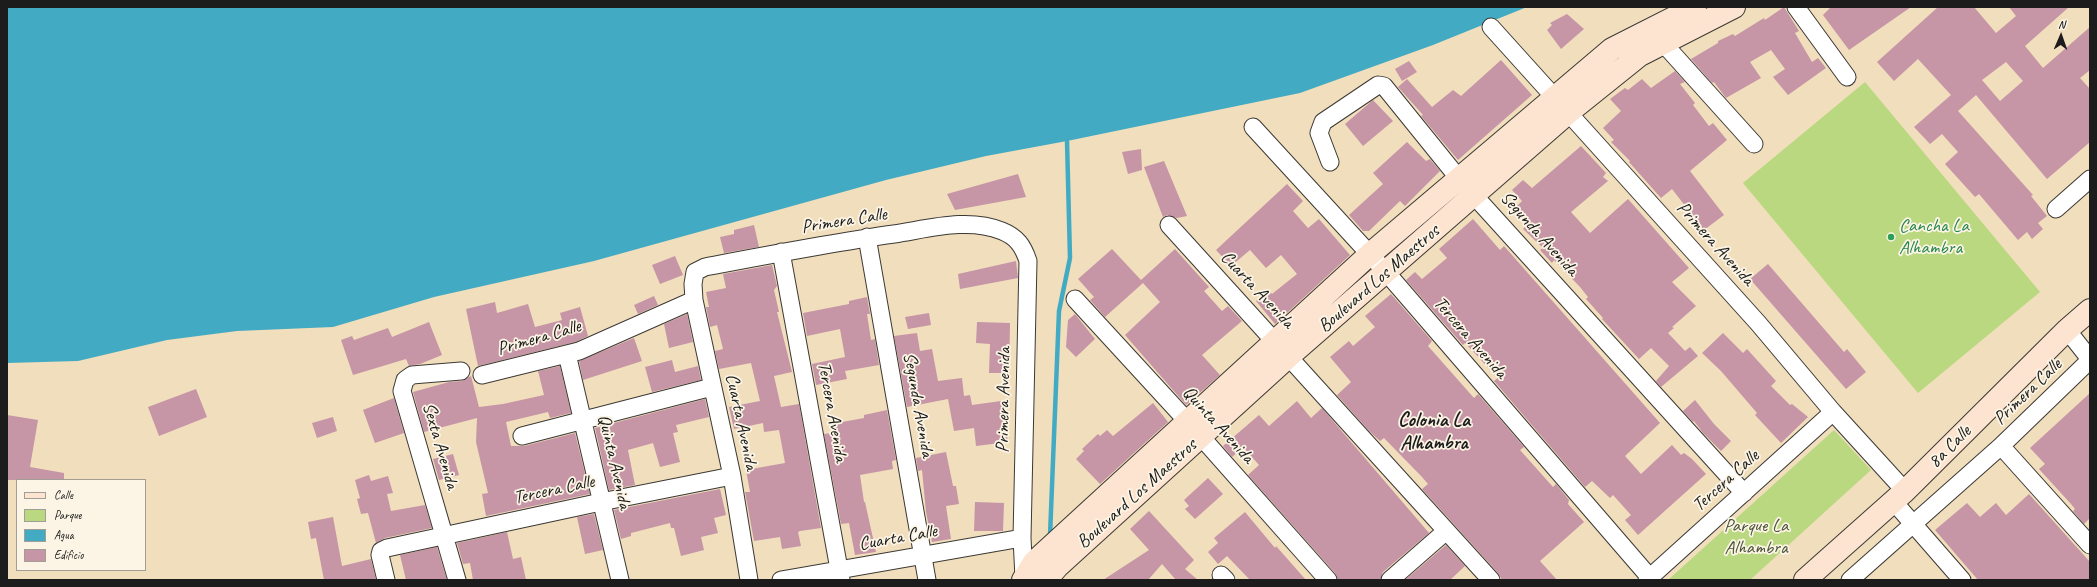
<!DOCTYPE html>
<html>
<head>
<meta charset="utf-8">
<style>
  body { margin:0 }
  #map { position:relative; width:2097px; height:587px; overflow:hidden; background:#f1debd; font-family:Caveat,sans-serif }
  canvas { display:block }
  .frame { position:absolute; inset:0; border:8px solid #1c1c1c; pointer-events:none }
  .legend { position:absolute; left:16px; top:479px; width:130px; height:92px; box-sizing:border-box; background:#fcf5e5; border:1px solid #a29e95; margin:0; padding:5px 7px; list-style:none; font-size:12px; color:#1c1c1c }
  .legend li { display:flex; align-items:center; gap:8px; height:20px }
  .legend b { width:20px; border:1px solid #a29e95 }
  .north { position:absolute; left:2041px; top:16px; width:40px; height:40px; -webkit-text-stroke:3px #fcf5e5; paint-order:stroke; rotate:2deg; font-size:11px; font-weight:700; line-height:16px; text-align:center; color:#1c1c1c }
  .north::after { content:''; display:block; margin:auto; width:14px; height:18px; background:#1c1c1c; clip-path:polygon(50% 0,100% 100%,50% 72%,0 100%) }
</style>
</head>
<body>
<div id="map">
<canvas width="2097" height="587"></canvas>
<div class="frame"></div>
<ul class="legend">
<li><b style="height:5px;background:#fde4d1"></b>Calle</li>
<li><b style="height:11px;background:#b9d87f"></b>Parque</li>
<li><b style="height:11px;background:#42aac2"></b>Agua</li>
<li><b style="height:11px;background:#c695a6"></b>Edificio</li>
</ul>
<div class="north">N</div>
</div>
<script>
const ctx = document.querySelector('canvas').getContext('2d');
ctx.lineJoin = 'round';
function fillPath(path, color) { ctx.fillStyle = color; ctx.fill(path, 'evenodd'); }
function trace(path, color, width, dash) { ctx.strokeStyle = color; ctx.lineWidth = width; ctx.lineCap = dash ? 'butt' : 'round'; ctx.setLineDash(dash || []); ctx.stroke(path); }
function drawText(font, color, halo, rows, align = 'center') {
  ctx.font = font + ' Caveat,sans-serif'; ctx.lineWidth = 3.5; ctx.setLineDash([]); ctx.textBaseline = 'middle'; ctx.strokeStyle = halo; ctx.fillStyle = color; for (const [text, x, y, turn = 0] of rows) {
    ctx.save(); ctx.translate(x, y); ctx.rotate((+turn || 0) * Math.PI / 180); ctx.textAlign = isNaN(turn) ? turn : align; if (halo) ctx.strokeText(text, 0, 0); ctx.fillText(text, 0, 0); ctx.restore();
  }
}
fillPath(new Path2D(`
  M1865,82L2040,292L1918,393L1743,183Z
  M1834,430L1871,470L1750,580H1668Z`), '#b9d87f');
fillPath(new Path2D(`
  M7,7H1527L1433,45L1300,93L1067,141L986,156L886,180L594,261L434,297L333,327L237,331L167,340L78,361L7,363Z`), '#42aac2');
trace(new Path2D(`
  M1050,536L1059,311L1070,258L1067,141`), '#42aac2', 4.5);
fillPath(new Path2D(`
  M1784,7L1799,31L1795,33L1812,62L1818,58L1826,68L1788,95L1773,77L1785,69L1771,50L1750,62L1761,78L1726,98L1714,82L1712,83L1691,59L1718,43V41L1733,34L1735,36L1764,18L1765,20Z
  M1831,7H1911L1849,50L1823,15Z
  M1938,7H1974L1996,33L2016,16L2009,7H2069L2025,46L2043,68L2090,27V70L2080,78L2090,89V142L2047,179L1976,95L1958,111L2033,195L2031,196L2047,216L2038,223L2043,229L2032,239L2027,232L2018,240L1979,194L1975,197L1945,164L1958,152L1942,134L1930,144L1914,127L1951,95L1918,59L1894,81L1877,62ZM2006,62L2023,81L2000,101L1982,80Z
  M1567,14L1584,29L1561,49L1547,30L1552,25L1550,23Z
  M1501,60L1532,95L1458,160L1421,116L1423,115L1398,87L1407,79L1432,107L1453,90L1461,96Z
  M1409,61L1417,72L1402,81L1395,69Z
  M1675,71L1685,82L1680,84L1695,103L1693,105L1709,126L1713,123L1727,140L1690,171L1724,215L1704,230L1672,189L1661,198L1629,162L1630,161L1611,142L1614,140L1603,128L1621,111L1610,99L1625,88L1628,90L1642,79L1651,88Z
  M1373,100L1393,121L1363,146L1345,124Z
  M1407,142L1426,161L1430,159L1440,171L1405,206L1400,201L1369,231H1363L1349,215L1383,184L1373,173Z
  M1581,146L1606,173L1603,177L1608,181L1571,212L1590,233L1628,199L1689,268L1672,282L1696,306L1672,327L1674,328L1668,333L1685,351L1690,347L1698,356L1661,387L1656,381L1669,366L1651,348L1639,359L1602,319L1603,318L1586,299L1588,297L1580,287L1554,260L1552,263L1540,250L1543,248L1523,229L1531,221L1515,208L1522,201L1512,190L1523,180L1532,188Z
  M1141,149L1142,170L1128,174L1122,152Z
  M1164,161L1187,216L1177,218L1167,215L1163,217L1144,167Z
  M1018,174L1026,197L955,210L947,194Z
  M1287,184L1303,201L1293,211L1308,228L1319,219L1350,255L1275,324L1256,301L1269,290L1272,294L1297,274L1281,255L1266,268L1250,250L1231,266L1216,250Z
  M1473,219L1500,250L1504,246L1519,263L1660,423L1625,456L1641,474L1672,445L1681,455L1684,453L1692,459L1706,474L1638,535L1625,520L1631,515L1613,495L1610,498L1592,481L1585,487L1494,381L1498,378L1465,343L1463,345L1406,280L1415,272L1422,279L1447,258L1439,249Z
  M754,225L759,247L724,253L720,237L734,234V230Z
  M1112,249L1141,280L1175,249L1209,287L1204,291L1222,311L1228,306L1242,321L1202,355L1220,375L1186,405L1125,335L1160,302L1143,283L1105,317L1090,300L1094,297L1078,279Z
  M675,256L683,275L660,284L652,265Z
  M1016,261L1018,278L960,289L958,274Z
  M1768,264L1844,352L1847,349L1866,372L1846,389L1750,279Z
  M772,265L777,286L774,290L779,312H777L792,372L774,376L781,407L799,404L821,528L800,531L798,532L801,546L782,549L780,537L754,541L745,492H750L746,470L785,463L779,430L764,432L763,423L734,429L729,407L760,401L751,363L719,369L715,351L723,349L717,325L710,327L706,307H709L706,292L726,288L723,274Z
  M1391,294L1432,341L1428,346L1474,398L1478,394L1524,447L1520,450L1553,487L1556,484L1569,500L1568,504L1584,522L1540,561L1557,580H1502L1498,573L1422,489L1428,484L1422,477L1384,438L1380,441L1369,431L1337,395L1351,382L1330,357L1349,341L1353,346L1375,327L1365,316Z
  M654,296L658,305L638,314L634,305Z
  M867,297L870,314H867L871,340L875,339L879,365L845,371L847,379L816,385L812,364L845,357L840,329L807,336L803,313L849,304V301Z
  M495,302L497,313L528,304L535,327L562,320L560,313L580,307L588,336L576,342L478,366L466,309Z
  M929,313L931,325L908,329L905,317Z
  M687,314L693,342L669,348L664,324Z
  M1075,314L1095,339L1076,357L1066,347L1068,320Z
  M429,322L442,355L420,364L409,366L406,359L353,375L341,340L352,336L354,340L388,328L392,337Z
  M977,322L1010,323L1009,373H989L990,344L976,343Z
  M917,333L920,351L932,349L938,381L962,378L964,396L970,395L972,405L1001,401L1008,442L976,446L974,428L954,431L948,399L907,407L894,336Z
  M1723,333L1743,353L1747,349L1776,381L1771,386L1790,405L1792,404L1808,417L1781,443L1755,415L1757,413L1721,371L1702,353Z
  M634,338L642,361L583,380L579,361Z
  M672,360L675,372L698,366L701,380L652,392L645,367Z
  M560,366L571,413L550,418L548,412L506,422L511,446H524L575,433L590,494L486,516L482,494L488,493L476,442L477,418L424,432L413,392L449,382L462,381L471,376L479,407L503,404L544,395L538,371Z
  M196,389L207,417L159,436L148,407Z
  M2090,393V518L2084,524L2073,511L2075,509L2071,504L2039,469L2045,464L2030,448Z
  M394,398L404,433L375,443L363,410Z
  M705,399L709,417L676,425L678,432L673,433L680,462L660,467L653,443L628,450L635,485L609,490L595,428Z
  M1695,400L1714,424L1731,441L1721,451L1703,433L1694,421L1693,422L1683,411Z
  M1297,401L1311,418L1322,408L1429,533L1383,572L1380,580H1338L1335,573L1248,475L1259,465L1243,447L1232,457L1223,446L1259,415L1269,426Z
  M1153,403L1168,422L1100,484L1076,459L1084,451L1082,449L1098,434L1100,436L1107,430L1113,436Z
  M887,410L896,460L892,461L893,469L860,475L864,502H865L876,552L855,555L849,523L841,524L824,434L832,433L831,424L864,418V415Z
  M7,415L38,420L30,467L64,473V480H7Z
  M333,417L337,431L317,438L312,423Z
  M946,452L953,486H956L959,504L946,506L951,539L932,542L926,512L922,470L918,471L916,458Z
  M453,454L459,475L439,480L433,459Z
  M369,475L371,481L388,476L393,493L387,494L391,511L425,505L432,528L385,538L376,543L368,513L361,514L357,499L360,498L355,480Z
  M1208,478L1223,494L1195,519L1185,509L1189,506L1184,500Z
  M720,489L726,515L714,518L718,533L701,537L704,550L681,556L674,528H671L670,523L631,533V536L621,539L614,510Z
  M2029,494L2090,562V580H1978L1935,530L1967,503L1980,517L1996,503L2006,515Z
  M975,502L1004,503L1003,531H974Z
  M1149,511L1194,560L1185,569L1198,580H1176L1162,564L1148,580H1103L1149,550L1130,529Z
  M1245,512L1275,548L1276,546L1306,580H1250L1227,556L1218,564L1208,552L1218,543L1214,538Z
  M594,514L603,550L585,554L577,517Z
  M333,517L342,566L371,559L376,580H324L316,538L311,539L308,522Z
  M507,532L513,559L521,557L526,580H473L470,563L463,564L457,543Z
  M1446,545L1465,566L1450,580H1405Z
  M437,547L447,580H406L400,555Z`), '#c695a6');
const street = new Path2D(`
  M1796,7L1847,77
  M1491,27L1758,323L1833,412L1905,491
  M1663,43L1754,144
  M1253,127L1386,272L1652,580
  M1330,162L1319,133L1323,122L1378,85L1384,86L1460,180L1744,493
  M2056,209L2090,179
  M1169,225L1491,580
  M867,237L927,580
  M781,252L841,580
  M1075,299L1188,422L1328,580
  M2067,330L2090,359
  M567,354L620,580
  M482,375L579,351L694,300
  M522,436L712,387
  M2001,446L2090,545
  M1894,502L1962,580
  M1221,575L1226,580
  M386,580L380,555L381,551L387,548L601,502L732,476
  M457,580L402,391L405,380L412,375L461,371
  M749,580L732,476L694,300L693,284L695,272L705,267C768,255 830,243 894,234C928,229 968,217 1002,231C1017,237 1023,246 1028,261L1022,538L1024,578L1027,579
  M781,580L1022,538
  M1390,580L1445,532
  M1647,580L1833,412
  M1850,580L2001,446L2090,360`);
const secondary = new Path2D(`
  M1023,580L1034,562L1369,255L1612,49L1695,7
  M1046,580L1058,566L1289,356L1569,112L1640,55L1734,7
  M1805,580L1905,491L2067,330L2090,310`);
trace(street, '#3c3934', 19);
trace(secondary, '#3c3934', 24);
trace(street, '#fff', 17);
trace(secondary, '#fde4d1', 22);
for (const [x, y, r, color] of [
  [1891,237,4,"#2e9e5b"]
]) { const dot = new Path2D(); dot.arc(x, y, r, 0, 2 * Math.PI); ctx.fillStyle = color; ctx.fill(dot); trace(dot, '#fcf5e5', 1.5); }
drawText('19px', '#1c1c1c', '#fcf5e5', [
  ["Primera Calle",844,221,-9],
  ["Segunda Avenida",1539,234,48],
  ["Primera Avenida",1715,244,48],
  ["Boulevard Los Maestros",1379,279,-41],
  ["Cuarta Avenida",1257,290,47],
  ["Primera Calle",539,338,-16],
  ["Tercera Avenida",1470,338,49],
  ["Primera Calle",2028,392,-44],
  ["Primera Avenida",1004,400,-89],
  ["Segunda Avenida",918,405,80],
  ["Tercera Avenida",832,412,80],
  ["Cuarta Avenida",741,422,78],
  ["Quinta Avenida",1218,425,48],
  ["Sexta Avenida",440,446,74],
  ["8a Calle",1950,447,-45],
  ["Quinta Avenida",614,462,77],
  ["Tercera Calle",1726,481,-42],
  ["Tercera Calle",554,490,-12],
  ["Boulevard Los Maestros",1137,494,-42],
  ["Cuarta Calle",898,538,-10]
]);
drawText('19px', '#27864d', '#fcf5e5', [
  ["Cancha La",1899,226],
  ["Alhambra",1899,248]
], 'left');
drawText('19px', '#4b543a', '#fcf5e5', [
  ["Parque La",1756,526],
  ["Alhambra",1756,548]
]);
drawText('bold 20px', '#1c1c1c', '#fcf5e5', [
  ["Colonia La",1434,421],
  ["Alhambra",1434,444]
]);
</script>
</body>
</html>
